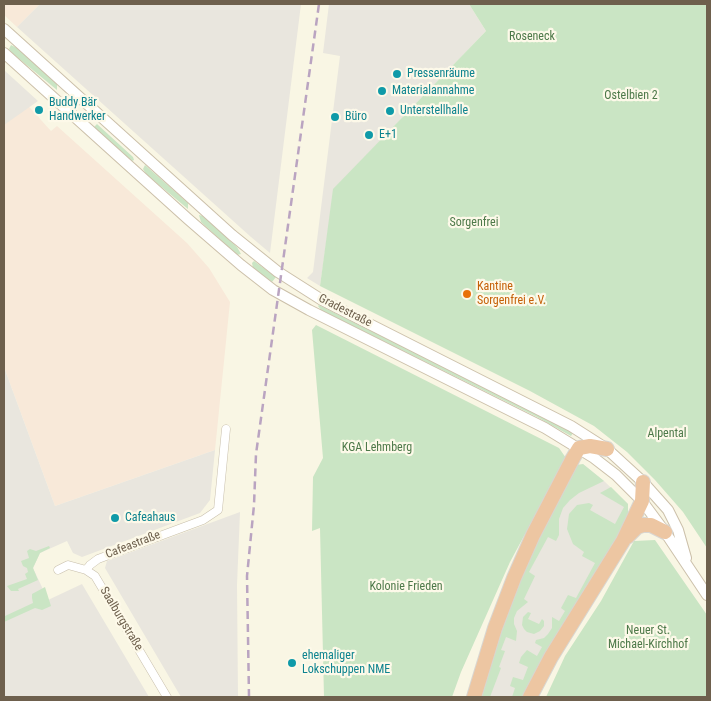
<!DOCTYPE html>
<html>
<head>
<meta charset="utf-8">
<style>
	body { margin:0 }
	#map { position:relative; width:711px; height:701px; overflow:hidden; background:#f9f6e4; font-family:"Roboto Condensed",sans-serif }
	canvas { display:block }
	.frame { position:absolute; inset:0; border:5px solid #6e604d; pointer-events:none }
</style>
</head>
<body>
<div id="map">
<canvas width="711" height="701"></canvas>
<div class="frame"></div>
</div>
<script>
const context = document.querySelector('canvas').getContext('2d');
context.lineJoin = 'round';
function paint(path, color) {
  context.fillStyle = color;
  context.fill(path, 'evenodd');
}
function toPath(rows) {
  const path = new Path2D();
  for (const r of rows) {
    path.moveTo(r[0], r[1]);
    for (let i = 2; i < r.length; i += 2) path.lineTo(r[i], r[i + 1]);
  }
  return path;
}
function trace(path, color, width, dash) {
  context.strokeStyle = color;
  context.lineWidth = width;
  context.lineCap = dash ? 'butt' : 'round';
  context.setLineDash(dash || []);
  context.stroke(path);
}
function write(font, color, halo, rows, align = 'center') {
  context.font = font + ' "Roboto Condensed",sans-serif';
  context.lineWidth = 4.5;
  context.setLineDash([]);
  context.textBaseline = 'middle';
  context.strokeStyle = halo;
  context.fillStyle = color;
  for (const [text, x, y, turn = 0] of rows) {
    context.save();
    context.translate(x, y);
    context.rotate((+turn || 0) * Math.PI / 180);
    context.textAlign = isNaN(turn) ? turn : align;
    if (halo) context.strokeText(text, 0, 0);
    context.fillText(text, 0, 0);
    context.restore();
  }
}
const commercial = toPath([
	[4,4,40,4,17,27,4,15],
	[4,79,51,131,57,126,187,243,209,268,230,302,215,450,55,506,4,367]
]);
const industrial = toPath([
	[40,4,301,4,270,253,251,237,17,27],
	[329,4,469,4,486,31,334,189,320,286,307,278,313,272,340,56,323,53],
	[4,70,38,101,4,125],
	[4,367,55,506,215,450,210,500,200,513,82,557,73,553,67,541,40,553,33,568,48,600,82,584,149,697,4,697],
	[583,464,604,481,628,504,577,605,524,697,478,697,501,626],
	[240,512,237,585,238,697,181,697,105,568,107,561]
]);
const green = toPath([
	[469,4,707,4,707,548,683,512,655,480,627,452,594,426,530,391,320,286,333,189,486,31],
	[11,45,17,48,57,84,57,90,12,53,9,49],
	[97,124,133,157,134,160,132,161,94,127],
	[145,165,188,203,188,209,146,174,143,169],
	[199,215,203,216,237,247,241,254,237,255,235,253,201,222],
	[254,261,276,277,272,282,253,268,252,263],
	[319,305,539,414,573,433,571,436,537,417,321,310,318,306],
	[316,325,559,448,566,458,510,562,461,672,452,697,324,697,320,528,312,531,313,477,323,458,312,330],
	[583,464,604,481,579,493,570,500,563,508,559,519,559,535,556,541,548,537,529,572,535,576,524,599,528,602,517,611,514,618,514,624,517,631,516,641,506,637,501,650,505,651,499,667,501,668,490,697,478,697,501,626,538,537,576,465],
	[611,487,628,504,628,518,524,697,512,697,515,688,510,686,513,677,523,680,528,667,519,663,521,657,527,650,537,656,542,647,535,643,536,640,544,638,548,634,552,628,552,617,559,621,565,611,561,608,568,595,576,598,595,563,582,556,584,552,573,544,567,529,569,514,577,505,589,503,593,505,590,510,615,524,624,507,600,493],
	[655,540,707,615,707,697,546,697,565,656,601,601,634,541],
	[49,546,50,548,40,553,33,568,38,580,18,589,19,591,11,591,7,586,27,579,25,574,28,572,27,568,23,566,21,561,29,558,27,551,30,549,36,551],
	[45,587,51,606,42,610,35,608,4,622,4,615,5,616,33,603,32,598,32,594],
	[528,612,531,613,528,619,539,624,542,619,544,621,544,626,540,631,534,634,527,632,524,629,522,625,523,617]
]);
const street = toPath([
	[58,570,68,565,86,570,95,576,167,697],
	[86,570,90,565,98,559,203,520,218,510,226,429]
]);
const secondary = toPath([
	[4,29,232,235,278,272,322,300,571,426,607,449,643,482,668,510,678,530,686,558],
	[4,53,188,219,241,265,273,290,309,310,545,428,594,458,616,475,642,501,665,532,707,595]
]);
const highway = toPath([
	[627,537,637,527,643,525,651,525,665,532],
	[474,697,495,628,514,578,533,535,573,458,579,448,590,446,607,449],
	[530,697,551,657,623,541,642,501,643,482]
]);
const rail = toPath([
	[249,697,247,576,254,505,256,454,319,4]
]);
const markers = [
	[397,74,5,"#0f9aa8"],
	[382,91,5,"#0f9aa8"],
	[39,110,5,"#0f9aa8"],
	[390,111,5,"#0f9aa8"],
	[335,117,5,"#0f9aa8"],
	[369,135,5,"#0f9aa8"],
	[467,294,5,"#e8710a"],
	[115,518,5,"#0f9aa8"],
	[292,663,5,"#0f9aa8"]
];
const parkNames = [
	["Roseneck",532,37],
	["Ostelbien 2",631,96],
	["Sorgenfrei",474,223],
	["Alpental",667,434],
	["KGA Lehmberg",377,448],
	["Kolonie Frieden",406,587],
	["Neuer St.",648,631],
	["Michael-Kirchhof",648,645]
];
const cultureNames = [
	["Pressenräume",407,74],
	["Materialannahme",392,91],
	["Buddy Bär",49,103],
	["Handwerker",49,117],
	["Unterstellhalle",400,111],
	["Büro",345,117],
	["E+1",379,135],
	["Cafeahaus",125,518],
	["ehemaliger",302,656],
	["Lokschuppen NME",302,670]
];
const foodNames = [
	["Kantine",477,287],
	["Sorgenfrei e.V.",477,301]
];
const streetNames = [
	["Gradestraße",345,311,27],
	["Cafeastraße",133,545,-21],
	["Saalburgstraße",121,619,59]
];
paint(commercial, '#f8e9d9');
paint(industrial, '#e9e6de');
paint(green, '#cae5c4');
trace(street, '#c8bfac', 9);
trace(secondary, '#ccc0aa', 12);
trace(highway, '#d9d6d1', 16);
trace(street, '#fff', 8);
trace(secondary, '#fff', 10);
trace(highway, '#edc6a2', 14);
trace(rail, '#baa4c1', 2.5, [8, 5]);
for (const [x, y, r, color] of markers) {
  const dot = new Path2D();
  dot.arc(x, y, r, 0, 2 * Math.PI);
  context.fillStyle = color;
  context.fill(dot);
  trace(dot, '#fdf9e9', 2);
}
write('12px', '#4d7949', '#fdf9e9', parkNames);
write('12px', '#0d838f', '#fdf9e9', cultureNames, 'left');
write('12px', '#c56008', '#fdf9e9', foodNames, 'left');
write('12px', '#6e604d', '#fdf9e9', streetNames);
</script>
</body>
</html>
